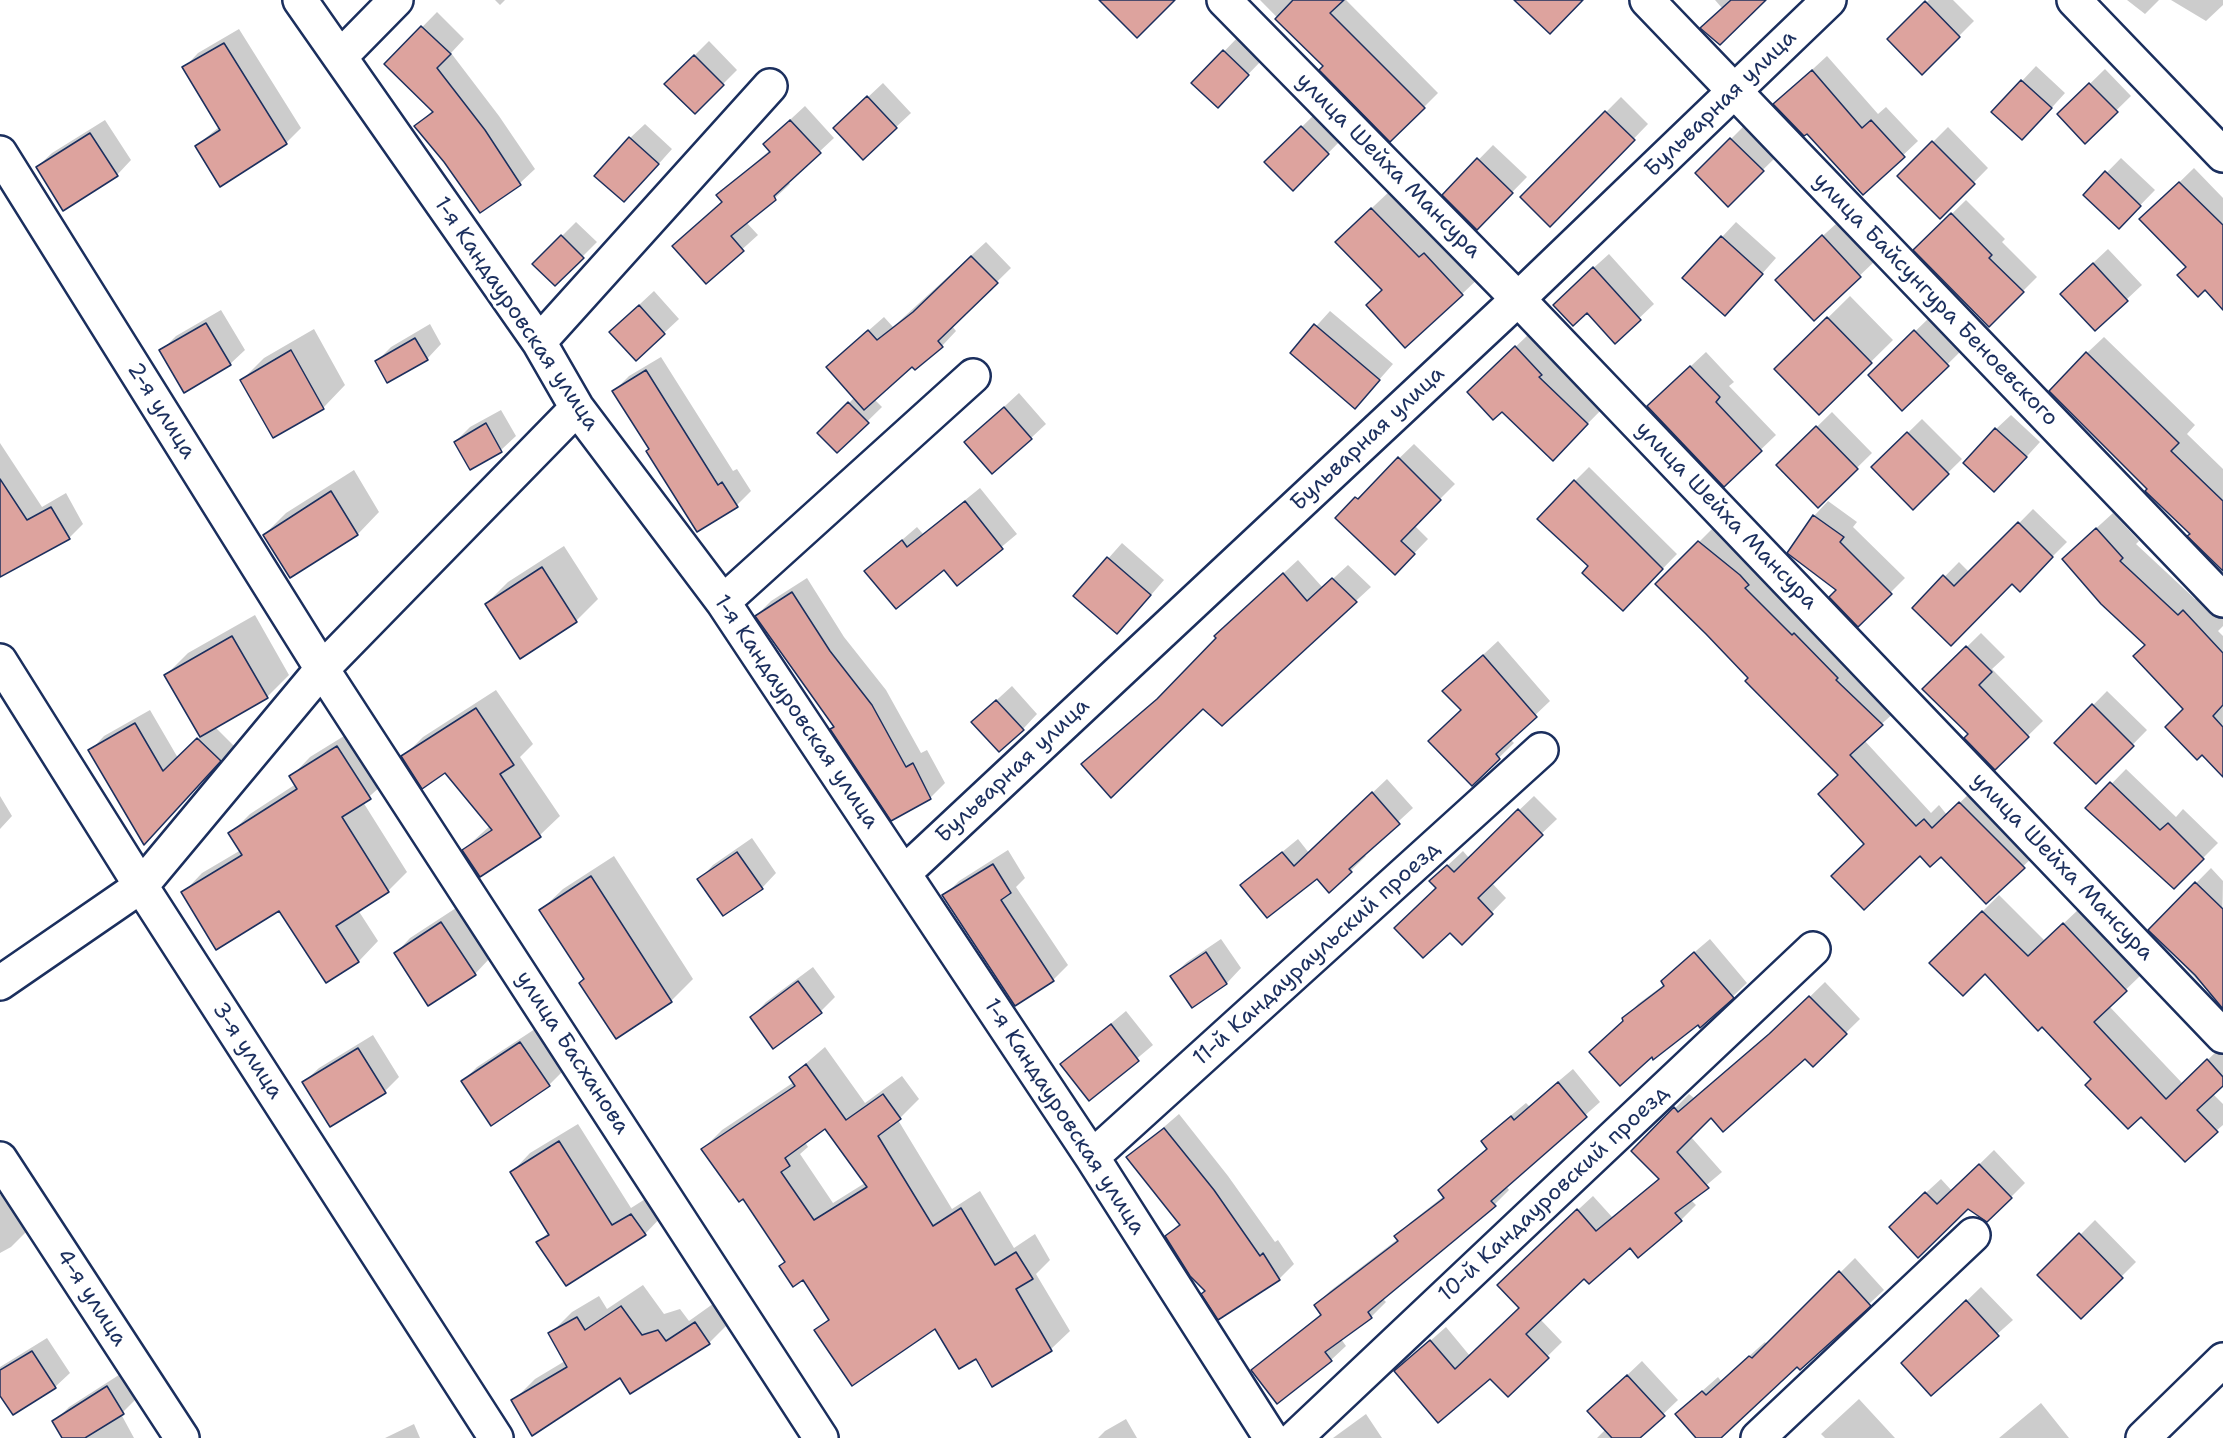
<!DOCTYPE html>
<html>
<head>
<meta charset="utf-8">
<style>
	body { margin:0 }
	canvas { display:block; background:#fff }
</style>
</head>
<body>
<canvas width="2223" height="1438"></canvas>
<script>
const context = document.querySelector('canvas').getContext('2d');
context.lineJoin = 'round';
function paint(path, color) {
  context.fillStyle = color;
  context.fill(path, 'evenodd');
}
function toPath(rows) {
  const path = new Path2D();
  for (const r of rows) {
    path.moveTo(r[0], r[1]);
    for (let i = 2; i < r.length; i += 2) path.lineTo(r[i], r[i + 1]);
  }
  return path;
}
function trace(path, color, width, dash) {
  context.strokeStyle = color;
  context.lineWidth = width;
  context.lineCap = dash ? 'butt' : 'round';
  context.setLineDash(dash || []);
  context.stroke(path);
}
function write(font, color, halo, rows, align = 'center') {
  context.font = font + ' "Shantell Sans",sans-serif';
  context.lineWidth = 6;
  context.setLineDash([]);
  context.textBaseline = 'middle';
  context.strokeStyle = halo;
  context.fillStyle = color;
  for (const [text, x, y, turn = 0] of rows) {
    context.save();
    context.translate(x, y);
    context.rotate((+turn || 0) * Math.PI / 180);
    context.textAlign = isNaN(turn) ? turn : align;
    if (halo) context.strokeText(text, 0, 0);
    context.fillText(text, 0, 0);
    context.restore();
  }
}
const shadow = toPath([
	[495,0,505,0,500,5],
	[1260,0,1346,0,1438,93,1424,107,1325,66],
	[1715,0,1764,0,1702,28,1722,8],
	[1929,0,1953,0,1974,21,1922,73,1889,39],
	[2127,0,2159,0,2145,14],
	[2171,0,2223,0,2223,5,2206,21],
	[437,12,464,39,451,53,499,116,535,169,520,183,481,211,445,161,416,126,433,110,386,64],
	[239,29,301,128,286,143,221,185,196,146,219,127,184,68,198,53],
	[1238,37,1262,60,1232,91,1194,83],
	[709,41,737,70,695,112,666,84],
	[1827,56,1878,114,1886,107,1918,141,1863,193,1807,132,1775,104],
	[2036,66,2065,93,2037,124,1993,112],
	[2105,69,2131,96,2085,141,2059,114],
	[883,83,911,113,863,158,850,114],
	[1621,97,1648,124,1550,225,1522,197],
	[805,106,834,138,788,181,790,184,775,198,746,222,758,235,706,282,723,201,718,195,770,150,779,130],
	[1316,113,1342,139,1293,189,1266,162],
	[105,120,131,160,117,175,37,167,52,153],
	[645,124,672,149,639,186,630,138],
	[1746,124,1777,156,1728,204,1697,173],
	[1948,127,1988,168,1940,217,1899,176],
	[1493,145,1527,177,1477,228,1444,195],
	[2121,158,2155,190,2119,227,2085,195],
	[2194,168,2223,198,2223,307,2187,267,2156,205],
	[1392,189,1482,275,1462,294,1384,290,1357,222],
	[1966,200,2005,239,2002,242,2037,277,1989,325,1915,250],
	[576,222,597,242,555,284,534,264],
	[1736,222,1776,258,1739,300,1722,237],
	[1838,222,1875,261,1814,319,1791,265],
	[986,242,1011,268,952,326,956,331,942,346,916,368,912,364,874,399,882,407,837,451,819,433,855,397,843,353,884,317,893,327],
	[2108,249,2142,285,2095,329,2076,279],
	[1609,254,1654,304,1615,341,1569,290],
	[654,291,679,319,636,359,626,317],
	[1850,296,1893,340,1819,413,1776,369],
	[221,310,245,350,230,364,161,351,176,336],
	[1330,311,1393,364,1355,407,1292,353],
	[1930,317,1962,350,1902,409,1870,375],
	[430,324,441,344,427,359,376,362,391,347],
	[314,329,345,385,324,407,274,436,242,380,264,358],
	[1530,333,1555,359,1553,362,1602,409,1553,459,1483,378],
	[2104,337,2195,425,2187,434,2223,469,2223,568,2148,491,2150,489,2087,353],
	[1706,352,1734,382,1729,386,1776,435,1724,485,1663,392],
	[661,357,733,471,737,469,751,491,737,505,651,448,614,391,629,376],
	[1019,393,1046,424,1031,438,966,442],
	[501,410,516,436,501,450,471,468,455,442,470,427],
	[1832,412,1872,453,1818,506,1778,465],
	[2011,415,2040,442,2009,476,1996,429],
	[1922,419,1962,459,1913,507,1873,467],
	[0,443,42,507,66,493,83,524,69,538,0,576],
	[1414,444,1455,484,1414,525,1428,539,1395,573,1337,518],
	[1589,467,1677,554,1637,595,1590,566,1575,481],
	[354,470,379,512,358,534,290,576,264,535,286,513],
	[980,488,1017,534,957,584,944,568,866,571,917,527,923,534],
	[1828,501,1857,522,1853,527,1905,578,1858,625,1838,590,1814,516],
	[2033,509,2067,542,2020,589,2012,582,1914,608,1959,562,1970,573],
	[2113,513,2139,541,2136,544,2195,599,2200,595,2223,619,2223,626,2218,631,2223,636,2223,774,2147,645,2080,543],
	[1714,527,1897,710,1864,740,1931,813,1939,805,1947,815,1974,789,2038,852,1986,902,1941,854,1920,854,1866,844,1839,775,1750,678,1657,584],
	[1122,543,1164,580,1132,617,1075,596],
	[564,546,598,599,576,621,486,604,508,582],
	[1298,560,1323,588,1348,565,1371,587,1222,724,1203,707,1083,764,1171,688,1231,621],
	[807,578,844,637,886,690,921,753,927,750,945,783,930,798,835,726,756,616,771,601],
	[255,615,289,675,267,697,215,727,234,746,159,828,90,751,104,736,150,710,178,758,201,736,166,675,188,653],
	[1981,633,2005,657,1992,669,2043,721,1995,768,1970,734,1924,689],
	[1498,641,1550,701,1510,739,1514,743,1472,784,1463,710,1444,691],
	[1012,686,1037,714,1023,729,988,708],
	[496,690,533,744,520,757,560,816,540,835,480,875,463,850,491,825,445,771,403,757,423,737],
	[2107,691,2147,730,2096,782,2056,743],
	[357,728,389,779,363,802,407,872,388,891,358,910,378,941,359,961,327,981,280,909,183,893,202,873,241,850,230,834,250,814,296,784,291,777,310,757],
	[2126,769,2176,817,2183,809,2218,843,2174,887,2088,808],
	[1387,779,1413,808,1363,854,1366,856,1330,891,1317,877,1242,885,1298,839,1309,853],
	[0,796,12,816,0,829],
	[1534,796,1557,819,1491,882,1506,898,1462,943,1450,930,1437,888,1431,881,1463,851,1469,858],
	[752,838,776,873,762,888,699,880,713,865],
	[1008,850,1025,878,1016,887,1068,965,1053,980,944,896,959,881],
	[614,856,693,979,671,1001,585,979,541,910,563,889],
	[2211,868,2223,881,2221,1005,2150,930],
	[1999,895,2045,941,2080,908,2142,974,2109,1006,2183,1084,2223,1045,2223,1084,2213,1094,2223,1104,2223,1125,2216,1131,2141,1114,2093,1079,2042,1025,1985,972,1931,963],
	[456,908,489,959,475,974,396,953,410,938],
	[1221,939,1241,968,1227,983,1193,1006,1172,976,1187,962],
	[1710,939,1747,983,1732,997,1698,1023,1625,1020,1638,1004,1665,984,1677,967],
	[813,967,835,997,821,1011,752,1017,766,1002],
	[1825,982,1860,1019,1813,1065,1805,1057,1711,1116,1691,1137,1722,1172,1690,1199,1696,1205,1681,1220,1638,1256,1630,1246,1585,1277,1540,1319,1562,1342,1508,1395,1490,1377,1396,1371,1446,1327,1470,1356,1521,1308,1513,1270,1593,1196,1612,1217,1660,1178,1633,1151,1689,1094,1694,1098,1786,1020],
	[1126,1011,1153,1045,1089,1099,1062,1064],
	[535,1029,563,1071,549,1085,463,1081,477,1067],
	[373,1035,399,1077,385,1091,304,1082,319,1068],
	[825,1047,865,1103,902,1076,919,1099,898,1120,952,1209,980,1191,1014,1248,1035,1234,1050,1260,1036,1274,1070,1331,1051,1349,992,1384,976,1357,936,1327,816,1331,829,1318,804,1278,781,1266,786,1260,744,1197,703,1149,722,1130,794,1082,790,1077],
	[826,1127,865,1183,833,1203,800,1154,808,1147,805,1142],
	[1573,1069,1600,1102,1506,1186,1509,1190,1495,1204,1383,1299,1386,1302,1371,1317,1341,1339,1346,1346,1331,1360,1253,1370,1322,1313,1316,1305,1330,1291,1398,1239,1396,1237,1411,1222,1444,1196,1440,1190,1488,1147,1483,1141,1497,1127,1526,1103,1529,1106],
	[1179,1114,1228,1176,1275,1242,1278,1240,1294,1264,1279,1279,1218,1318,1207,1290,1166,1236,1180,1223,1128,1158],
	[578,1124,631,1208,650,1196,663,1215,645,1234,538,1242,549,1232,512,1172,530,1153],
	[1994,1150,2025,1183,2011,1197,1968,1207,1905,1212,1941,1179,1952,1191],
	[11,1188,33,1225,11,1247,0,1253,0,1195],
	[2095,1220,2136,1262,2081,1317,2040,1275],
	[1855,1258,1884,1290,1800,1368,1797,1365,1718,1438,1698,1438,1692,1400,1718,1377,1721,1381,1765,1342,1767,1345],
	[643,1285,664,1314,680,1309,689,1321,717,1301,731,1321,709,1343,620,1376,513,1401,535,1379,565,1361,550,1334,572,1312,599,1296,607,1309],
	[1981,1287,2013,1320,1931,1393,1917,1349],
	[47,1338,70,1373,55,1387,0,1393,0,1367],
	[1642,1361,1678,1400,1638,1438,1597,1438,1606,1429,1604,1397],
	[122,1373,137,1398,121,1414,134,1438,64,1438,54,1422,69,1407],
	[1859,1399,1895,1438,1825,1438,1821,1434],
	[2041,1403,2069,1438,1999,1438],
	[1366,1414,1382,1438,1333,1438],
	[1126,1419,1137,1438,1098,1438,1105,1431],
	[414,1424,420,1438,385,1438]
]);
const building = toPath([
	[1099,0,1175,0,1137,38,1099,0],
	[1293,0,1344,0,1330,13,1425,108,1390,142,1319,70,1323,66,1275,19,1293,0],
	[1514,0,1583,0,1550,34,1514,0],
	[1731,0,1766,0,1720,45,1700,28,1731,0],
	[1925,1,1960,37,1922,75,1887,39,1925,1],
	[421,26,451,54,437,68,485,130,521,185,480,213,444,162,414,126,433,112,384,64,421,26],
	[224,43,287,144,220,187,195,146,220,130,182,67,224,43],
	[1223,50,1249,75,1218,108,1191,83,1223,50],
	[694,55,724,85,695,114,664,84,694,55],
	[1812,70,1862,128,1871,120,1905,157,1863,195,1807,134,1804,136,1773,104,1812,70],
	[2021,80,2052,108,2022,140,1991,112,2021,80],
	[2089,83,2118,112,2085,144,2057,114,2089,83],
	[867,96,897,128,863,160,833,128,867,96],
	[1605,111,1635,140,1550,227,1520,197,1605,111],
	[790,120,821,153,774,196,776,200,731,236,744,251,706,284,672,246,722,202,716,195,770,152,763,144,790,120],
	[1301,126,1329,154,1293,191,1264,162,1301,126],
	[90,133,118,176,63,211,36,167,90,133],
	[629,137,659,164,624,202,594,176,629,137],
	[1730,138,1764,171,1728,207,1695,173,1730,138],
	[1932,141,1975,184,1940,219,1897,176,1932,141],
	[1477,158,1513,193,1477,230,1442,195,1477,158],
	[2105,171,2141,206,2119,229,2083,195,2105,171],
	[2179,182,2223,225,2223,310,2205,290,2198,297,2177,275,2186,267,2139,219,2179,182],
	[1371,208,1419,257,1424,253,1463,295,1405,348,1366,305,1382,290,1335,242,1371,208],
	[1951,213,1992,255,1989,258,2024,292,1989,327,1913,250,1951,213],
	[561,235,584,258,555,286,532,264,561,235],
	[1822,235,1861,277,1814,321,1775,280,1822,235],
	[1721,236,1763,274,1725,316,1682,278,1721,236],
	[971,256,998,283,938,341,943,347,915,370,912,367,864,410,826,367,868,330,877,340,913,312,971,256],
	[2093,263,2128,301,2095,331,2060,294,2093,263],
	[1593,267,1641,320,1615,344,1587,313,1573,326,1553,305,1593,267],
	[639,305,665,334,636,361,609,332,639,305],
	[1827,317,1872,363,1819,415,1774,369,1827,317],
	[206,323,231,365,184,393,159,350,206,323],
	[1314,324,1380,380,1355,409,1290,353,1314,324],
	[1914,330,1949,366,1902,411,1868,375,1914,330],
	[415,338,428,360,387,383,375,361,415,338],
	[1515,346,1542,375,1539,377,1588,424,1553,461,1502,412,1493,420,1467,392,1515,346],
	[291,350,324,409,273,438,240,380,291,350],
	[2086,352,2179,443,2171,451,2223,501,2223,571,2187,536,2190,534,2145,491,2147,489,2049,391,2086,352],
	[1690,366,1720,397,1716,402,1762,451,1724,487,1647,406,1690,366],
	[646,370,718,485,722,482,738,507,697,532,646,451,649,449,612,391,646,370],
	[848,402,869,423,837,453,817,433,848,402],
	[1004,407,1032,439,992,474,964,442,1004,407],
	[486,423,502,452,470,470,454,442,486,423],
	[1816,426,1858,469,1818,508,1776,465,1816,426],
	[1995,428,2027,457,1994,492,1963,463,1995,428],
	[1907,432,1949,474,1913,510,1871,467,1907,432],
	[1398,457,1441,500,1401,541,1415,554,1395,575,1335,518,1355,497,1358,499,1398,457],
	[0,479,27,520,51,507,70,539,0,577,0,479],
	[1574,480,1663,569,1623,611,1582,573,1588,566,1537,519,1574,480],
	[331,491,358,535,290,578,263,535,331,491],
	[965,501,1003,549,957,586,944,570,896,609,864,571,902,540,907,547,965,501],
	[1813,515,1844,537,1840,542,1892,594,1858,627,1829,597,1836,590,1787,553,1813,515],
	[2018,522,2053,557,2020,592,2012,584,1951,646,1912,608,1943,575,1954,586,2018,522],
	[2096,528,2123,558,2120,561,2178,615,2183,610,2223,653,2223,705,2213,716,2223,727,2223,777,2202,755,2197,760,2165,727,2183,709,2133,656,2145,645,2101,604,2062,559,2096,528],
	[1698,541,1740,575,1749,585,1745,588,1792,635,1794,633,1838,678,1836,680,1883,725,1850,755,1916,826,1924,819,1932,828,1959,802,2025,868,1986,904,1941,857,1930,867,1920,856,1864,910,1831,876,1864,844,1818,794,1838,775,1745,681,1748,678,1706,634,1655,584,1698,541],
	[1107,557,1151,595,1117,634,1073,596,1107,557],
	[542,567,577,622,520,659,485,604,542,567],
	[1283,573,1307,601,1332,578,1357,602,1222,726,1203,709,1111,798,1081,764,1157,699,1216,638,1214,636,1283,573],
	[792,592,830,651,872,705,906,767,913,763,931,799,891,821,830,729,834,727,755,616,792,592],
	[232,636,268,698,200,737,164,675,232,636],
	[1966,646,1992,672,1979,685,2029,737,1995,770,1964,738,1968,734,1922,689,1966,646],
	[1483,655,1537,717,1496,754,1500,759,1472,786,1428,741,1461,710,1442,691,1483,655],
	[996,700,1024,730,999,752,971,722,996,700],
	[2092,704,2134,746,2096,784,2054,743,2092,704],
	[476,708,514,765,500,774,541,837,480,877,462,850,492,830,445,773,422,789,401,756,476,708],
	[135,723,163,771,197,738,221,761,144,845,88,750,135,723],
	[337,746,371,799,342,817,389,892,336,926,359,962,326,983,279,911,216,950,181,892,242,855,228,833,297,789,289,776,337,746],
	[2110,782,2160,830,2168,823,2204,859,2174,889,2085,808,2110,782],
	[1372,792,1400,824,1349,869,1352,872,1329,893,1317,879,1267,918,1240,885,1282,852,1294,866,1372,792],
	[1518,809,1543,835,1478,898,1493,914,1462,945,1450,933,1423,958,1394,928,1436,888,1429,881,1447,865,1454,872,1518,809],
	[737,852,763,889,723,916,697,879,737,852],
	[993,864,1011,893,1001,900,1054,981,1015,1006,942,895,993,864],
	[591,876,672,1002,616,1039,579,983,584,979,539,910,591,876],
	[2195,882,2223,909,2223,1009,2195,975,2148,930,2195,882],
	[1982,911,2028,956,2063,923,2127,991,2094,1022,2166,1099,2207,1059,2223,1077,2223,1086,2197,1110,2218,1132,2185,1162,2141,1117,2128,1129,2085,1085,2091,1079,2042,1027,2038,1031,1985,974,1963,996,1929,963,1982,911],
	[441,922,476,975,428,1006,394,953,441,922],
	[1206,952,1227,984,1192,1008,1170,976,1206,952],
	[1694,952,1734,998,1700,1028,1698,1025,1653,1060,1652,1057,1620,1086,1589,1052,1623,1021,1622,1018,1664,986,1661,981,1694,952],
	[798,981,822,1013,773,1049,750,1017,798,981],
	[1809,996,1847,1034,1813,1067,1805,1059,1723,1132,1711,1118,1677,1152,1709,1188,1675,1213,1682,1221,1638,1258,1630,1248,1589,1284,1584,1279,1526,1334,1549,1358,1508,1397,1490,1379,1438,1423,1394,1371,1430,1340,1455,1369,1519,1308,1497,1285,1577,1209,1596,1231,1659,1179,1631,1151,1674,1107,1678,1112,1769,1034,1809,996],
	[1111,1024,1139,1061,1089,1101,1060,1064,1111,1024],
	[520,1042,550,1086,491,1126,461,1081,520,1042],
	[358,1048,386,1093,330,1127,302,1082,358,1048],
	[806,1064,846,1120,883,1094,901,1119,878,1136,933,1226,961,1208,995,1265,1016,1252,1033,1279,1016,1289,1052,1351,992,1387,976,1359,959,1369,935,1329,852,1386,814,1330,829,1320,803,1280,793,1287,779,1266,785,1262,743,1199,739,1202,701,1149,795,1086,789,1077,806,1064],
	[825,1129,867,1187,814,1220,781,1172,790,1166,785,1158,825,1129],
	[1558,1082,1587,1117,1491,1201,1496,1206,1368,1312,1372,1318,1325,1352,1332,1361,1277,1404,1251,1370,1321,1315,1314,1305,1398,1241,1394,1236,1444,1198,1438,1190,1487,1149,1481,1141,1511,1116,1514,1120,1558,1082],
	[1164,1128,1214,1190,1260,1256,1263,1253,1280,1280,1218,1320,1201,1294,1205,1291,1190,1276,1165,1236,1180,1225,1126,1157,1164,1128],
	[559,1141,612,1225,631,1214,646,1235,566,1286,536,1242,549,1235,510,1172,559,1141],
	[1979,1164,2012,1198,1987,1222,1968,1209,1918,1258,1889,1227,1925,1192,1937,1204,1979,1164],
	[2079,1233,2123,1278,2081,1319,2037,1275,2079,1233],
	[1839,1271,1871,1306,1800,1370,1797,1367,1721,1438,1696,1438,1675,1414,1702,1391,1706,1395,1749,1356,1752,1358,1839,1271],
	[1966,1300,1999,1336,1931,1396,1901,1363,1966,1300],
	[621,1306,642,1335,658,1330,666,1341,695,1322,710,1344,630,1394,620,1378,532,1436,511,1400,567,1367,548,1333,577,1317,585,1330,621,1306],
	[32,1351,56,1388,13,1415,0,1396,0,1370,32,1351],
	[1627,1375,1665,1416,1640,1438,1612,1438,1587,1411,1627,1375],
	[107,1386,124,1414,85,1438,62,1438,52,1421,107,1386]
]);
const minor = toPath([
	[300,0,539,342,577,408,723,602,1092,1157,1271,1438],
	[1224,0,1518,299,2223,1036],
	[1647,0,2223,600],
	[2074,0,2223,155],
	[340,57,396,0],
	[0,153,322,669,821,1438],
	[539,342,770,86],
	[723,602,973,376],
	[0,661,141,886,496,1438],
	[904,873,1518,299,1829,0],
	[0,983,141,886,322,669,577,408],
	[1092,1157,1541,750],
	[0,1159,182,1438],
	[1295,1438,1813,949],
	[1758,1438,1973,1235],
	[2143,1438,2223,1360]
]);
const streetNames = [
	["Бульварная улица",1721,104,-44],
	["улица Шейха Мансура",1388,166,45],
	["улица Байсунгура Беноевского",1935,300,46],
	["1-я Кандауровская улица",516,314,56],
	["2-я улица",161,411,58],
	["Бульварная улица",1368,439,-43],
	["улица Шейха Мансура",1726,516,46],
	["1-я Кандауровская улица",796,712,56],
	["Бульварная улица",1013,771,-43],
	["улица Шейха Мансура",2062,867,46],
	["11-й Кандаураульский проезд",1317,954,-42],
	["3-я улица",247,1051,57],
	["улица Басханова",572,1053,57],
	["1-я Кандауровская улица",1064,1117,57],
	["10-й Кандауровский проезд",1554,1194,-43],
	["4-я улица",91,1298,57]
];
paint(shadow, '#0003');
paint(building, '#dda39e');
trace(building, '#1b2f5e', 1.5);
trace(minor, '#1b2f5e', 38);
trace(minor, '#fff', 33);
write('22px', '#1b2f5e', '#fff', streetNames);
</script>
</body>
</html>
